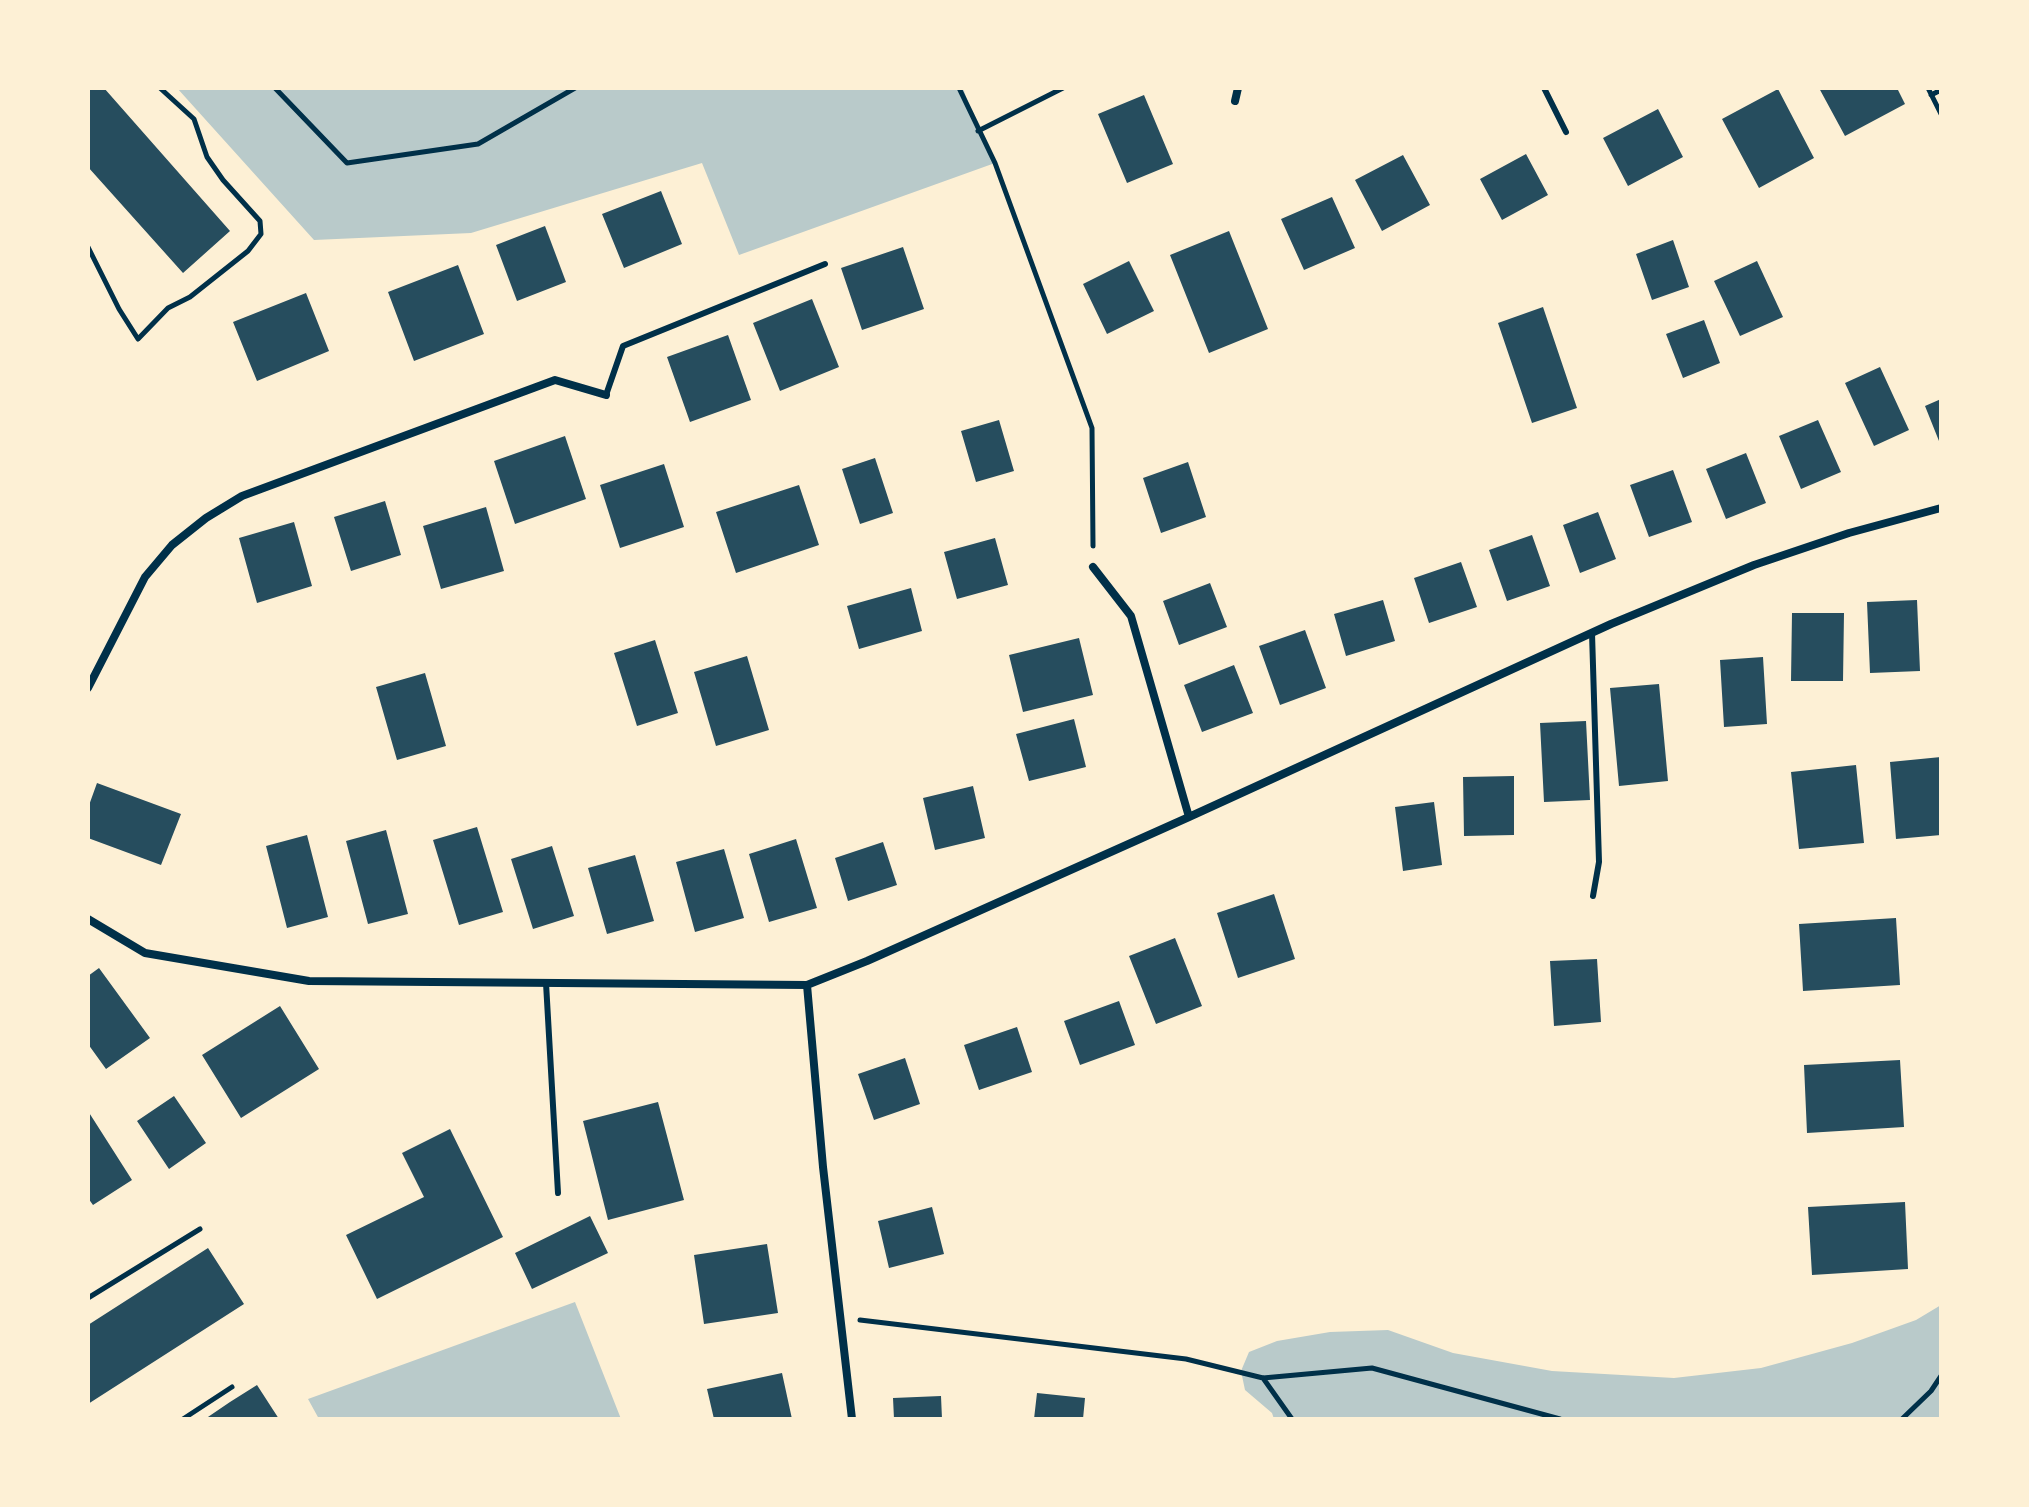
<!DOCTYPE html>
<html>
<head>
<meta charset="utf-8">
<style>
	body { margin:0 }
	#map { position:relative; width:2029px; height:1507px; overflow:hidden; background:#fdf0d5; font-family:Spectral,serif }
	canvas { display:block }
	.frame { position:absolute; inset:0; border:90px solid #fdf0d5; pointer-events:none }
</style>
</head>
<body>
<div id="map">
<canvas width="2029" height="1507"></canvas>
<div class="frame"></div>
</div>
<script>
const context = document.querySelector('canvas').getContext('2d');
context.lineJoin = 'round';
function paint(path, color) {
  context.fillStyle = color;
  context.fill(path, 'evenodd');
}
function toPath(rows) {
  const path = new Path2D();
  for (const r of rows) {
    path.moveTo(r[0], r[1]);
    for (let i = 2; i < r.length; i += 2) path.lineTo(r[i], r[i + 1]);
  }
  return path;
}
function trace(path, color, width, dash) {
  context.strokeStyle = color;
  context.lineWidth = width;
  context.lineCap = dash ? 'butt' : 'round';
  context.setLineDash(dash || []);
  context.stroke(path);
}
const green = toPath([
	[177,88,963,88,978,131,995,163,739,255,702,163,471,233,314,240],
	[575,1302,621,1419,319,1419,308,1399],
	[1941,1305,1941,1419,1274,1419,1272,1413,1245,1390,1241,1371,1249,1352,1277,1341,1330,1332,1388,1330,1453,1353,1552,1371,1674,1378,1761,1368,1852,1343,1916,1320]
]);
const building = toPath([
	[88,88,104,88,230,231,183,273,88,167],
	[1819,88,1897,88,1905,104,1845,136],
	[1778,89,1814,158,1759,188,1722,119],
	[1144,95,1173,164,1127,183,1098,114],
	[1658,109,1683,157,1628,186,1603,138],
	[1526,154,1548,195,1502,220,1480,179],
	[1403,155,1430,205,1382,231,1355,180],
	[661,191,682,244,624,268,602,214],
	[1332,197,1355,248,1304,270,1281,219],
	[545,226,566,282,517,301,496,245],
	[1229,231,1268,329,1209,353,1170,255],
	[1673,240,1689,287,1652,300,1636,254],
	[903,247,924,309,862,330,841,268],
	[1129,261,1154,311,1107,334,1083,284],
	[1757,261,1783,317,1740,336,1714,281],
	[458,265,484,334,414,361,388,292],
	[306,293,329,351,257,381,233,322],
	[812,299,839,367,780,391,753,323],
	[1543,307,1577,408,1532,423,1498,323],
	[1704,320,1720,363,1683,378,1666,334],
	[728,335,751,400,690,422,667,357],
	[1880,367,1909,430,1874,446,1845,383],
	[1941,399,1941,446,1925,406],
	[999,420,1014,471,976,482,961,431],
	[1818,420,1841,472,1801,489,1779,436],
	[565,436,586,499,515,524,494,461],
	[1746,453,1766,503,1726,519,1706,469],
	[875,458,893,513,860,524,842,469],
	[1188,462,1206,517,1161,533,1143,478],
	[664,464,684,527,620,548,600,485],
	[1673,470,1692,522,1649,537,1630,485],
	[799,485,819,545,736,573,716,512],
	[385,501,401,555,351,571,334,517],
	[486,507,504,571,441,589,423,526],
	[1598,512,1616,559,1580,573,1563,525],
	[294,522,312,586,257,603,239,538],
	[1532,535,1550,586,1507,601,1489,550],
	[995,538,1008,585,957,599,944,552],
	[1461,562,1477,607,1429,623,1414,578],
	[1210,583,1227,627,1179,645,1163,601],
	[911,588,922,631,859,649,847,606],
	[1383,600,1395,641,1346,656,1334,614],
	[1917,600,1920,671,1870,673,1867,602],
	[1792,613,1844,613,1843,681,1791,681],
	[1305,630,1326,688,1280,705,1259,646],
	[1079,638,1093,695,1023,712,1009,655],
	[655,640,678,713,637,726,614,653],
	[747,656,769,730,716,746,694,672],
	[1763,657,1767,724,1724,727,1720,660],
	[1234,665,1253,713,1202,732,1184,685],
	[425,673,446,746,397,760,376,687],
	[1659,684,1668,781,1619,786,1610,688],
	[1074,719,1086,767,1029,781,1016,734],
	[1586,721,1590,800,1544,802,1540,723],
	[1941,757,1941,835,1896,839,1890,762],
	[1856,765,1864,843,1799,849,1791,772],
	[1514,776,1514,835,1464,836,1463,777],
	[97,783,181,814,161,865,88,838,88,808],
	[973,786,985,838,935,850,923,798],
	[1434,802,1442,865,1403,871,1395,807],
	[477,827,503,912,459,925,433,840],
	[386,830,408,914,368,924,346,841],
	[307,835,328,917,287,928,266,846],
	[796,839,817,908,769,922,749,854],
	[883,842,897,885,848,901,835,858],
	[552,846,574,916,533,929,511,859],
	[724,849,744,918,695,932,676,862],
	[635,855,654,921,607,934,588,868],
	[1274,894,1295,959,1238,978,1217,913],
	[1896,918,1900,985,1803,991,1799,924],
	[1175,938,1202,1006,1156,1024,1129,956],
	[1597,959,1601,1022,1554,1026,1550,961],
	[99,968,150,1038,106,1069,88,1044,88,976],
	[1119,1001,1135,1045,1080,1065,1064,1021],
	[280,1006,319,1069,241,1118,202,1055],
	[1017,1027,1032,1072,979,1090,964,1045],
	[905,1058,920,1104,874,1120,858,1074],
	[1900,1060,1904,1127,1807,1133,1804,1065],
	[174,1096,206,1143,169,1169,137,1121],
	[658,1102,684,1200,608,1220,583,1121],
	[88,1111,132,1180,93,1205,88,1198],
	[450,1129,503,1237,377,1299,346,1235,424,1197,402,1153],
	[1905,1202,1908,1269,1812,1275,1808,1207],
	[932,1207,944,1254,889,1268,878,1221],
	[590,1216,608,1253,532,1289,515,1253],
	[767,1244,778,1313,704,1324,694,1255],
	[208,1248,244,1304,88,1404,88,1325],
	[782,1373,792,1419,714,1419,707,1389],
	[257,1385,279,1419,205,1419,230,1402],
	[1037,1393,1085,1398,1083,1419,1034,1419],
	[941,1396,942,1419,894,1419,893,1398]
]);
const path = toPath([
	[275,88,347,163,478,144,575,88],
	[959,88,995,163,1092,428,1093,546],
	[1928,88,1941,114],
	[1931,95,1941,90],
	[978,131,1063,88],
	[88,247,119,309,138,339,168,308,190,297,248,251,261,234,260,221,223,180,207,157,194,119,160,88],
	[88,1298,200,1229],
	[860,1320,1186,1359,1263,1378,1372,1368,1560,1419],
	[1263,1378,1292,1419],
	[183,1419,232,1387],
	[1902,1419,1931,1391,1941,1376]
]);
const service = toPath([
	[1544,88,1566,132],
	[606,395,623,346,825,264],
	[1592,633,1599,862,1593,896],
	[546,983,558,1193]
]);
const minor = toPath([
	[1235,101,1238,88],
	[1093,567,1131,616,1189,817],
	[88,688,145,577,172,545,206,518,242,496,555,380,606,395],
	[88,919,145,953,309,981,807,985,867,961,1189,817,1611,624,1754,565,1849,533,1941,508],
	[807,985,823,1167,852,1419]
]);
paint(green, '#b9caca');
paint(building, '#264d5e');
trace(path, '#003049', 5);
trace(service, '#003049', 6);
trace(minor, '#003049', 8);
</script>
</body>
</html>
